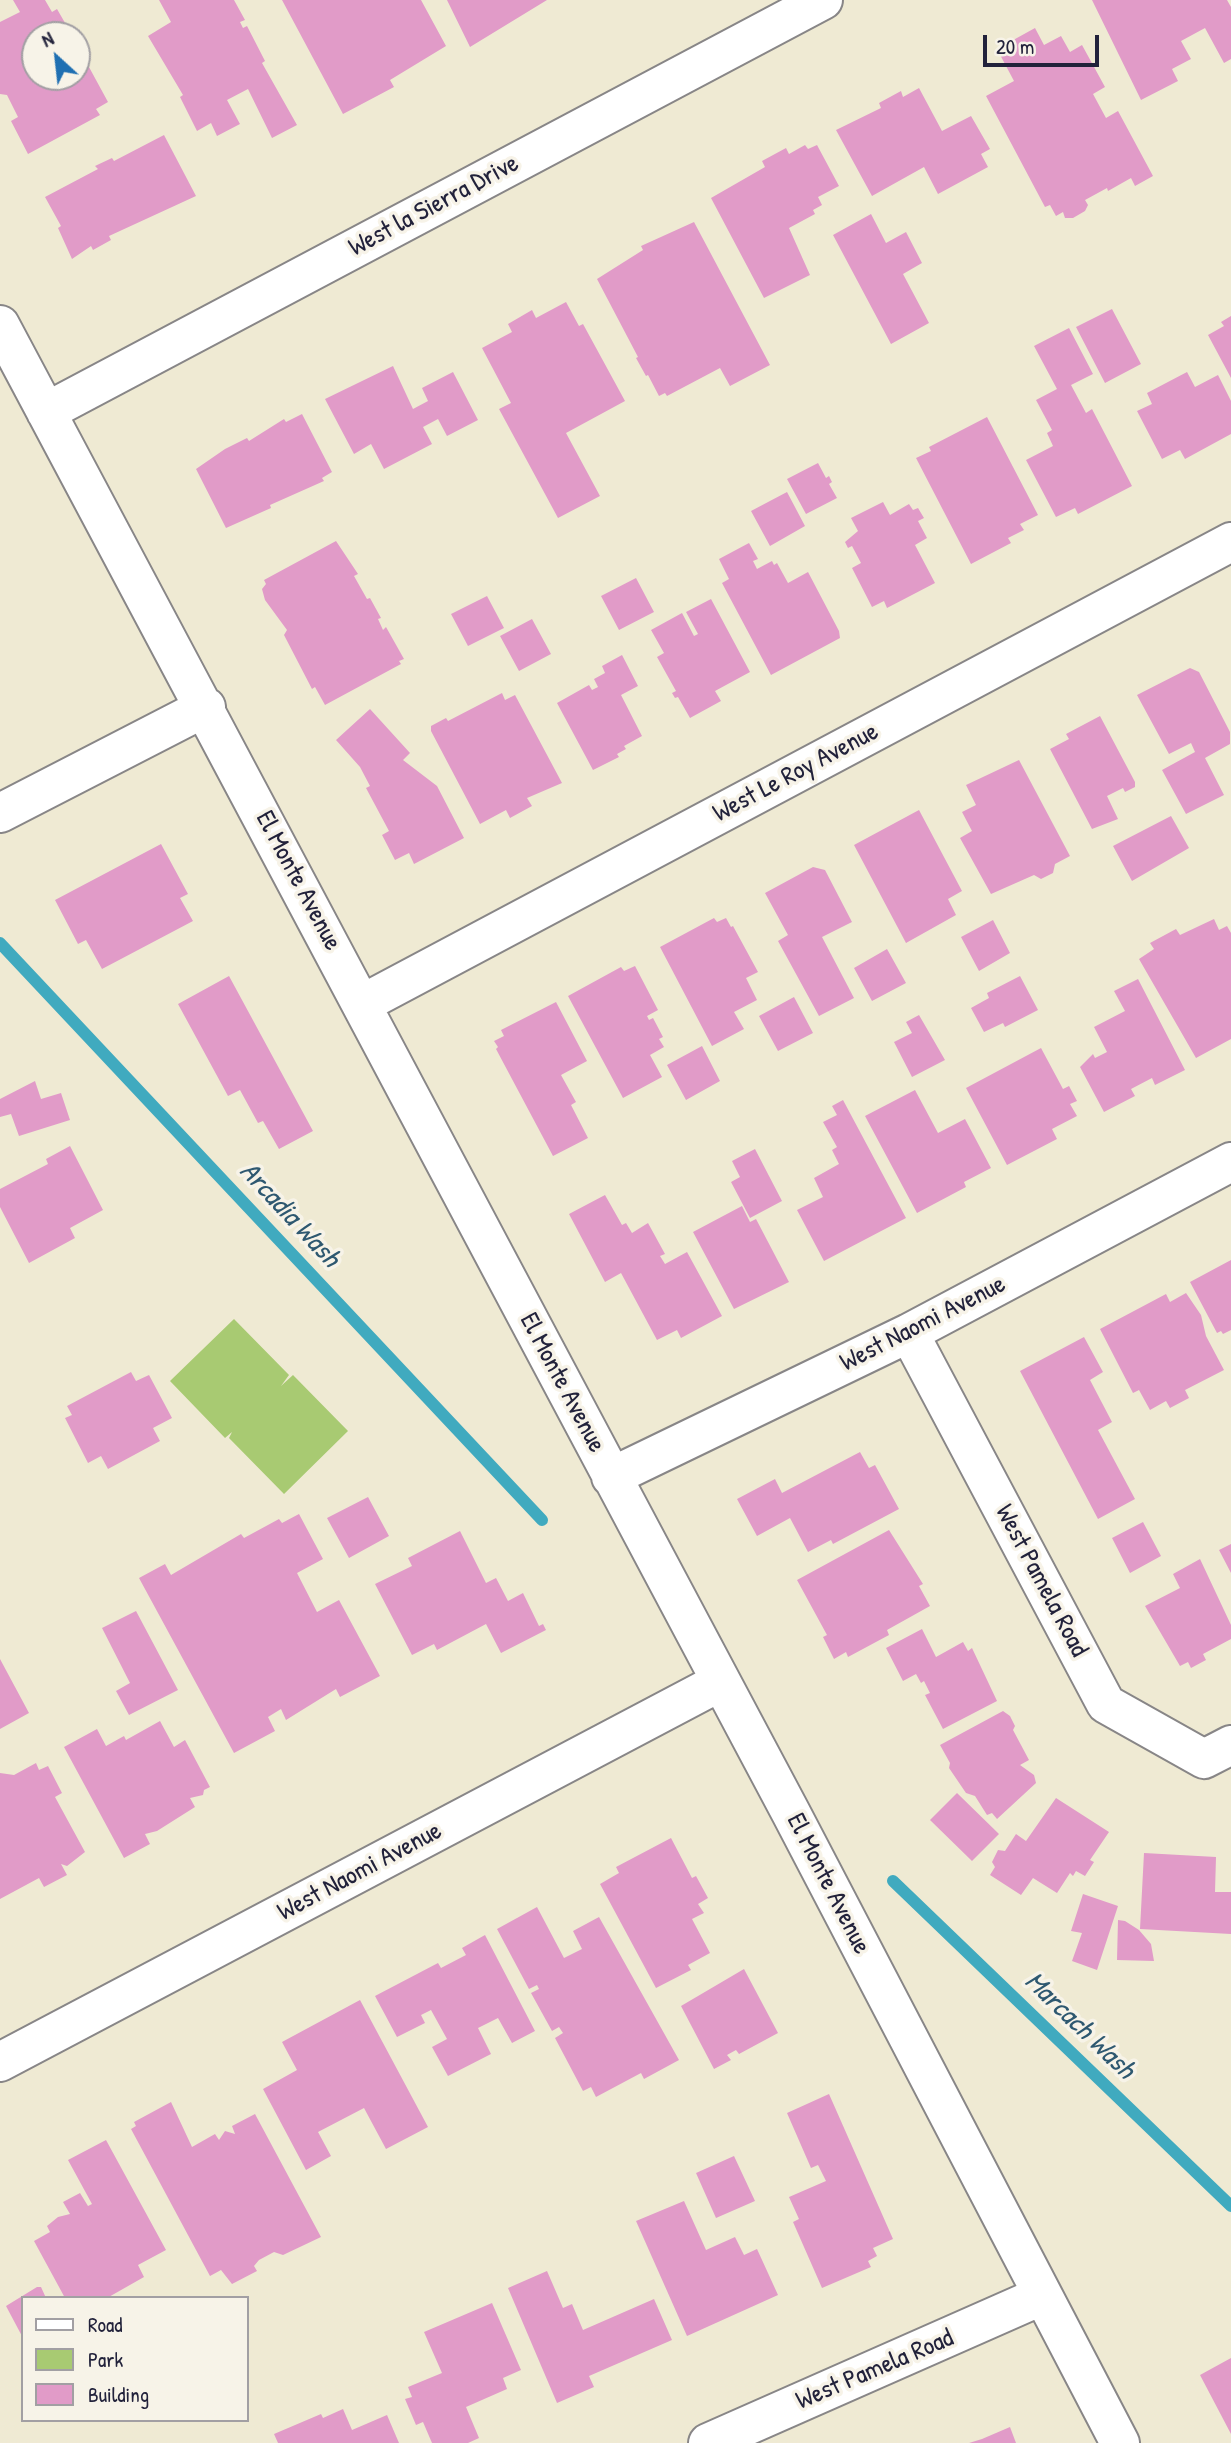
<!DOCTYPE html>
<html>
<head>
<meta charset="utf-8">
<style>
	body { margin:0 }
	#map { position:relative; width:1231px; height:2443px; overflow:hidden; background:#efead3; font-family:"Patrick Hand",sans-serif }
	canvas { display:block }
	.legend { position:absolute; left:21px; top:2296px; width:228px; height:126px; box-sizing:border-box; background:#f7f3e8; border:2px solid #a29fa3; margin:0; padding:9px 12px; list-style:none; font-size:21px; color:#22223b }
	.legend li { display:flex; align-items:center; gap:14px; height:35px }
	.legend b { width:35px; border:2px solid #a29fa3 }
	.north { position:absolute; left:21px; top:21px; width:70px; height:70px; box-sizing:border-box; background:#f7f3e8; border:2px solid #a29fa3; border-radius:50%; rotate:333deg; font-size:19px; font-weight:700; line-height:28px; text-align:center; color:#22223b }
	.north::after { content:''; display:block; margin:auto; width:24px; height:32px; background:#1f6fb2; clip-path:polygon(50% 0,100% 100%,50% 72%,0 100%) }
	.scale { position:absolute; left:983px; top:35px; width:116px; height:32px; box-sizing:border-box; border:4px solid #22223b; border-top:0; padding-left:9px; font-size:21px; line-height:24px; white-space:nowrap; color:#22223b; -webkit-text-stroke:5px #f7f3e8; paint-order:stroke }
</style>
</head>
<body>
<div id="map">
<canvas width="1231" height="2443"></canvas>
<ul class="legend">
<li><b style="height:9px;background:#fff"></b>Road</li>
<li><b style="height:19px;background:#a8ca72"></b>Park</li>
<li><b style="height:19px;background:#e19bc8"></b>Building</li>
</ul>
<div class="north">N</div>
<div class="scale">20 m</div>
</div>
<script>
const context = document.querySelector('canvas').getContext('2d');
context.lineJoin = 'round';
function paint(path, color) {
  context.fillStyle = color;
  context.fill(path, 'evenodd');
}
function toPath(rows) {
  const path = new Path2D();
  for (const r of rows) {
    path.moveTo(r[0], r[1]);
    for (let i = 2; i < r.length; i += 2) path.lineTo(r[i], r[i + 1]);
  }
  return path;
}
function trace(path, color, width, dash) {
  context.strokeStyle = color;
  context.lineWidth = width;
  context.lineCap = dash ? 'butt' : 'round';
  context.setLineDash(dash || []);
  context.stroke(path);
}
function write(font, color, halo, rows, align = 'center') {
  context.font = font + ' "Patrick Hand",sans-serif';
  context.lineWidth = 7;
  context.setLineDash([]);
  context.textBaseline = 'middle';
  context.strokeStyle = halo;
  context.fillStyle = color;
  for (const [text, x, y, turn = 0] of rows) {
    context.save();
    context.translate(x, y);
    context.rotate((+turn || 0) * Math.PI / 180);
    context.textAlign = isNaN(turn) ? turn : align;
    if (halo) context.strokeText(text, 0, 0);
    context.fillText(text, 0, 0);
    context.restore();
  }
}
const green = toPath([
	[234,1319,289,1375,281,1386,293,1375,348,1431,284,1494,229,1438,232,1432,225,1438,170,1381]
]);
const stream = toPath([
	[0,943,542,1520],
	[893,1881,1231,2206]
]);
const building = toPath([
	[13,0,45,0,52,12,57,9,72,35,35,35,35,77,77,77,77,45,108,102,96,109,100,115,28,154,11,121,18,117,7,95,0,94,0,22,20,12],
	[159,0,234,0,245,20,240,22,243,28,247,26,265,61,262,63,297,125,272,138,248,89,227,100,240,124,217,136,211,123,197,131,180,97,183,95,148,36,171,22],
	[282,0,421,0,446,46,390,80,394,87,343,114],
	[447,0,547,0,470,47],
	[1092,0,1227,0,1231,7,1231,59,1224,63,1205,28,1181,41,1191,59,1172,69,1178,81,1141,100],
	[1035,28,1044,45,1061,36,1070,52,1082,45,1105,87,1093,94,1106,118,1118,111,1153,176,1135,186,1131,178,1108,191,1107,188,1085,200,1088,205,1085,211,1073,218,1065,218,1063,212,1056,216,1050,205,1045,207,986,96,1014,81,997,49],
	[919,88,942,131,971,116,990,149,981,154,988,167,938,194,924,167,872,196,836,130,881,108,879,103,901,91,903,97],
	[164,135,196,196,109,236,111,240,93,250,91,246,72,259,58,228,61,226,45,197,98,169,95,166,112,158,114,161],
	[805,145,808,149,817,145,839,186,818,197,822,205,813,210,815,214,789,228,810,275,764,298,711,198,765,167,762,161,786,148,789,154],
	[871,214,886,243,906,232,922,263,903,274,929,323,891,344,833,235],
	[694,222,770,365,730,386,720,368,667,396,665,393,659,396,648,375,646,376,636,358,638,357,597,279,643,250,641,246],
	[566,302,579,326,583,324,625,401,566,433,600,496,558,518,499,409,511,403,482,348,512,332,508,324,532,310,536,318],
	[1112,309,1141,364,1105,383,1076,327],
	[1231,316,1231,378,1208,335,1224,326,1221,322],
	[1069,328,1093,374,1071,385,1086,413,1092,409,1132,486,1078,514,1075,508,1056,517,1026,460,1053,446,1047,433,1052,430,1036,400,1057,389,1034,346],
	[393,366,413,409,428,401,422,388,453,372,478,420,447,436,438,419,423,427,432,444,384,469,371,444,354,454,325,399],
	[1187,372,1195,387,1218,375,1231,401,1231,434,1185,459,1180,450,1162,459,1137,411,1152,404,1147,393],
	[302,414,332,472,322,478,324,481,270,505,271,508,226,528,196,469,225,449,247,438,249,441,284,419,286,422],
	[987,417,1038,515,1020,524,1024,530,1008,538,1011,543,971,564,916,458,931,451,929,447],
	[818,463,826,478,829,476,832,482,829,484,837,498,806,514,787,479],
	[787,492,805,526,770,546,751,511],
	[883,502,890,515,909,504,913,510,918,508,924,518,918,521,927,538,915,545,935,583,887,608,884,601,872,607,852,568,861,563,852,546,848,548,845,542,858,531,851,518],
	[336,541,358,574,354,576,367,599,370,598,381,618,378,619,383,630,386,627,404,659,399,661,401,664,325,705,315,687,312,689,284,635,287,630,265,600,262,589,266,584,264,580],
	[749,543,758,559,753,561,757,569,772,561,774,565,777,563,788,583,808,572,839,631,840,638,771,675,722,583,729,579,719,559],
	[636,578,654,612,619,630,601,596],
	[487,596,504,628,468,646,451,614],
	[711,599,750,672,715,691,721,701,690,718,678,697,675,698,672,693,676,691,657,657,664,653,651,630,682,613,694,636,698,634,686,612],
	[532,619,551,654,519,671,500,636],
	[622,655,638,686,621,695,642,736,624,746,626,749,617,754,619,757,593,770,557,703,589,685,592,690,598,687,594,679,605,673,602,666],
	[1190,668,1199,672,1230,732,1230,744,1205,758,1224,795,1186,814,1162,770,1195,752,1191,743,1169,754,1137,695],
	[502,693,505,700,515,695,562,783,527,798,532,806,510,818,506,810,480,824,431,731,431,726,446,718,448,721],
	[370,709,410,753,403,760,437,786,464,838,414,864,409,853,395,860,382,835,389,831,366,788,370,786,360,767,336,740],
	[1100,716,1135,782,1135,787,1125,792,1123,788,1107,796,1118,819,1092,829,1050,749,1069,739,1066,734],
	[1019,760,1070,856,1055,864,1053,873,1041,879,1034,875,991,894,960,838,972,831,962,812,976,805,966,785],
	[919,810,962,891,948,899,956,915,906,943,854,845],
	[1171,816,1189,848,1132,881,1113,846],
	[161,844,188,894,180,898,193,921,102,969,86,940,78,944,55,900],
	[813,867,825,870,852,922,822,937,854,998,819,1016,778,941,788,935,765,893],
	[714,918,717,922,726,918,731,927,733,926,758,972,746,978,757,1000,734,1012,744,1029,712,1046,660,947],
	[1214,919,1219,930,1227,926,1231,933,1231,1039,1196,1058,1139,959,1154,949,1150,943,1176,929,1180,935],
	[993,920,1010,953,979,971,961,937],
	[887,949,906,983,872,1001,854,968],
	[635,966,658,1010,647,1016,649,1020,653,1018,663,1037,659,1039,664,1047,650,1055,662,1077,623,1098,568,996,621,967,624,971],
	[229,976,313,1131,279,1149,263,1121,258,1123,240,1090,228,1096,178,1004],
	[1020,976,1038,1010,1005,1027,1003,1023,984,1032,971,1008,989,998,987,993],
	[1138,979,1185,1070,1155,1085,1152,1078,1131,1089,1135,1096,1104,1112,1080,1067,1093,1054,1095,1058,1107,1052,1094,1027,1125,1011,1114,991],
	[794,997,813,1033,778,1051,759,1016],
	[556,1002,587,1061,561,1075,576,1102,571,1105,588,1138,553,1156,496,1049,498,1047,494,1041,504,1036,501,1030],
	[919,1015,945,1060,912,1077,894,1042,912,1033,906,1022],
	[702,1046,720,1081,686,1100,667,1065],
	[1041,1048,1063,1089,1069,1086,1077,1101,1070,1104,1077,1116,1052,1129,1057,1139,1007,1165,966,1088],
	[35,1081,41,1099,61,1093,70,1120,19,1136,11,1114,0,1117,0,1099],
	[915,1090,938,1133,965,1119,991,1168,964,1182,966,1187,917,1213,865,1116],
	[843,1100,906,1218,824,1261,797,1210,823,1197,814,1178,839,1164,832,1150,837,1147,823,1122,837,1115,832,1106],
	[70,1146,103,1210,70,1228,75,1238,29,1263,0,1207,0,1189,48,1164,46,1159],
	[755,1149,782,1201,750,1218,731,1182,740,1177,732,1161],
	[605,1195,622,1225,626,1223,632,1233,648,1223,665,1254,660,1256,665,1264,687,1252,722,1316,681,1338,677,1330,657,1340,621,1273,605,1282,569,1214],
	[742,1206,750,1222,756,1219,789,1282,734,1309,693,1232],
	[1231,1260,1231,1330,1223,1334,1221,1331,1217,1333,1190,1282],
	[1186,1293,1201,1315,1206,1336,1224,1370,1185,1390,1189,1398,1170,1408,1166,1401,1150,1410,1139,1390,1133,1393,1100,1329,1166,1294,1170,1302],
	[1084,1337,1103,1372,1090,1380,1112,1422,1098,1430,1135,1499,1098,1519,1020,1371],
	[131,1372,136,1381,149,1375,172,1418,153,1428,160,1441,108,1469,101,1456,88,1463,65,1418,72,1415,67,1406],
	[860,1452,869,1468,875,1465,899,1509,833,1544,831,1540,808,1552,790,1518,757,1536,737,1499,775,1479,782,1493],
	[368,1497,389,1536,349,1558,327,1518],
	[299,1514,323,1559,297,1573,317,1612,339,1600,380,1676,340,1697,336,1689,286,1720,281,1709,268,1717,275,1731,234,1753,139,1578,165,1564,171,1575,241,1534,244,1538,279,1519,282,1523],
	[1143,1522,1161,1556,1130,1573,1112,1538],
	[889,1530,923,1584,919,1586,930,1606,887,1630,889,1635,848,1657,846,1652,834,1659,823,1637,827,1635,797,1580],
	[460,1531,486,1583,496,1578,508,1601,523,1593,539,1626,543,1624,546,1630,501,1653,486,1624,437,1650,434,1644,412,1655,375,1584,412,1566,408,1558],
	[1231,1544,1231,1573,1219,1550],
	[1200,1559,1231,1625,1231,1639,1203,1654,1206,1660,1191,1668,1188,1662,1180,1666,1145,1606,1180,1588,1173,1574],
	[136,1611,178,1690,129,1715,116,1691,130,1683,102,1628],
	[922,1629,936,1657,963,1642,968,1651,972,1648,997,1701,943,1729,925,1695,930,1693,924,1681,921,1683,916,1674,903,1681,886,1648],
	[0,1659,29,1713,0,1729],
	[1003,1711,1010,1716,1015,1726,1013,1730,1029,1760,1020,1765,1034,1775,1036,1783,997,1819,992,1813,987,1815,975,1796,966,1793,949,1768,950,1763,940,1745],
	[160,1721,174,1747,185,1740,210,1787,204,1790,203,1795,190,1798,195,1807,157,1831,145,1834,150,1844,124,1858,64,1747,97,1729,106,1746,124,1736,126,1740],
	[36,1763,39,1770,48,1766,62,1793,55,1797,85,1852,67,1866,61,1864,67,1875,44,1887,39,1878,0,1899,0,1773,14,1775],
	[957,1793,999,1834,972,1861,930,1820],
	[1056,1798,1109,1832,1090,1860,1094,1862,1085,1876,1076,1871,1073,1876,1070,1873,1057,1893,1033,1878,1021,1895,990,1875,995,1867,992,1862,998,1850,1005,1851,1016,1834,1026,1841],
	[671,1838,692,1878,696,1876,708,1898,698,1904,704,1913,692,1919,710,1953,688,1965,691,1970,656,1988,600,1884,619,1873,616,1867],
	[1144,1853,1216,1857,1215,1892,1231,1892,1231,1934,1140,1929],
	[1083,1894,1118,1906,1097,1970,1072,1961,1082,1933,1071,1931],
	[537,1907,564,1958,582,1949,573,1931,599,1917,679,2060,644,2079,641,2073,596,2097,591,2087,583,2091,555,2038,563,2033,559,2027,552,2031,531,1993,539,1989,537,1985,529,1989,497,1929],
	[1118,1920,1125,1921,1139,1930,1151,1944,1154,1961,1117,1960],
	[485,1935,535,2031,512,2043,498,2018,478,2028,491,2054,448,2076,432,2047,447,2039,431,2010,421,2015,425,2023,397,2037,375,1996,438,1963,441,1968,466,1955,462,1948],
	[744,1969,778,2033,739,2054,736,2050,727,2055,731,2060,714,2069,681,2006],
	[360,2000,428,2127,386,2149,364,2108,318,2132,331,2156,306,2170,263,2089,297,2070,282,2042],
	[829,2094,893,2239,873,2248,877,2256,868,2261,871,2267,822,2288,793,2222,799,2219,789,2197,826,2181,818,2165,811,2168,787,2113],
	[171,2102,192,2147,215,2134,219,2140,225,2131,235,2134,232,2126,255,2114,321,2237,283,2255,274,2252,259,2260,254,2266,257,2271,232,2284,221,2270,210,2276,131,2129,136,2126,134,2122],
	[106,2140,166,2250,138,2265,144,2277,107,2298,65,2298,34,2241,50,2232,47,2226,58,2217,70,2214,63,2202,80,2193,88,2206,92,2204,68,2160],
	[734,2156,755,2201,716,2218,696,2173],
	[684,2201,706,2250,735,2237,744,2255,757,2249,778,2295,687,2336,636,2221],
	[547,2271,563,2308,572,2304,583,2330,654,2299,672,2340,589,2376,594,2387,557,2403,508,2288],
	[37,2287,41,2287,46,2298,23,2298,23,2338,6,2306],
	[492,2303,521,2370,503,2378,507,2389,466,2407,479,2438,468,2443,432,2443,423,2422,416,2425,405,2399,412,2397,408,2387,442,2373,424,2332],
	[1231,2358,1231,2434,1200,2375],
	[343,2409,352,2430,387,2415,399,2443,278,2443,274,2434,321,2414,323,2418],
	[1010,2427,1016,2443,969,2443,982,2439]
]);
const minor = toPath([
	[0,325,791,1813,1120,2443],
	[46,412,823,0],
	[0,813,206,707],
	[362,1004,1231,542],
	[909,1333,1106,1704,1204,1759,1231,1745],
	[611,1477,909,1333,1231,1162],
	[0,2062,720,1682],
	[708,2443,1041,2296]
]);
const streetNames = [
	["West la Sierra Drive",434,206,-28],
	["West Le Roy Avenue",796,773,-28],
	["El Monte Avenue",298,881,62],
	["West Naomi Avenue",923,1324,-27],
	["El Monte Avenue",562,1383,62],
	["West Pamela Road",1041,1581,62],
	["West Naomi Avenue",360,1872,-28],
	["El Monte Avenue",828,1884,63],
	["West Pamela Road",875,2370,-23]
];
const waterNames = [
	["Arcadia Wash",289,1215,47],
	["Marcach Wash",1079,2026,44]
];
paint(green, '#a8ca72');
trace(stream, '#40aabf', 12);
paint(building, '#e19bc8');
trace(minor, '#888687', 42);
trace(minor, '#fff', 38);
write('26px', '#22223b', '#f7f3e8', streetNames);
write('italic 28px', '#2e5870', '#f7f3e8', waterNames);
</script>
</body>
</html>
